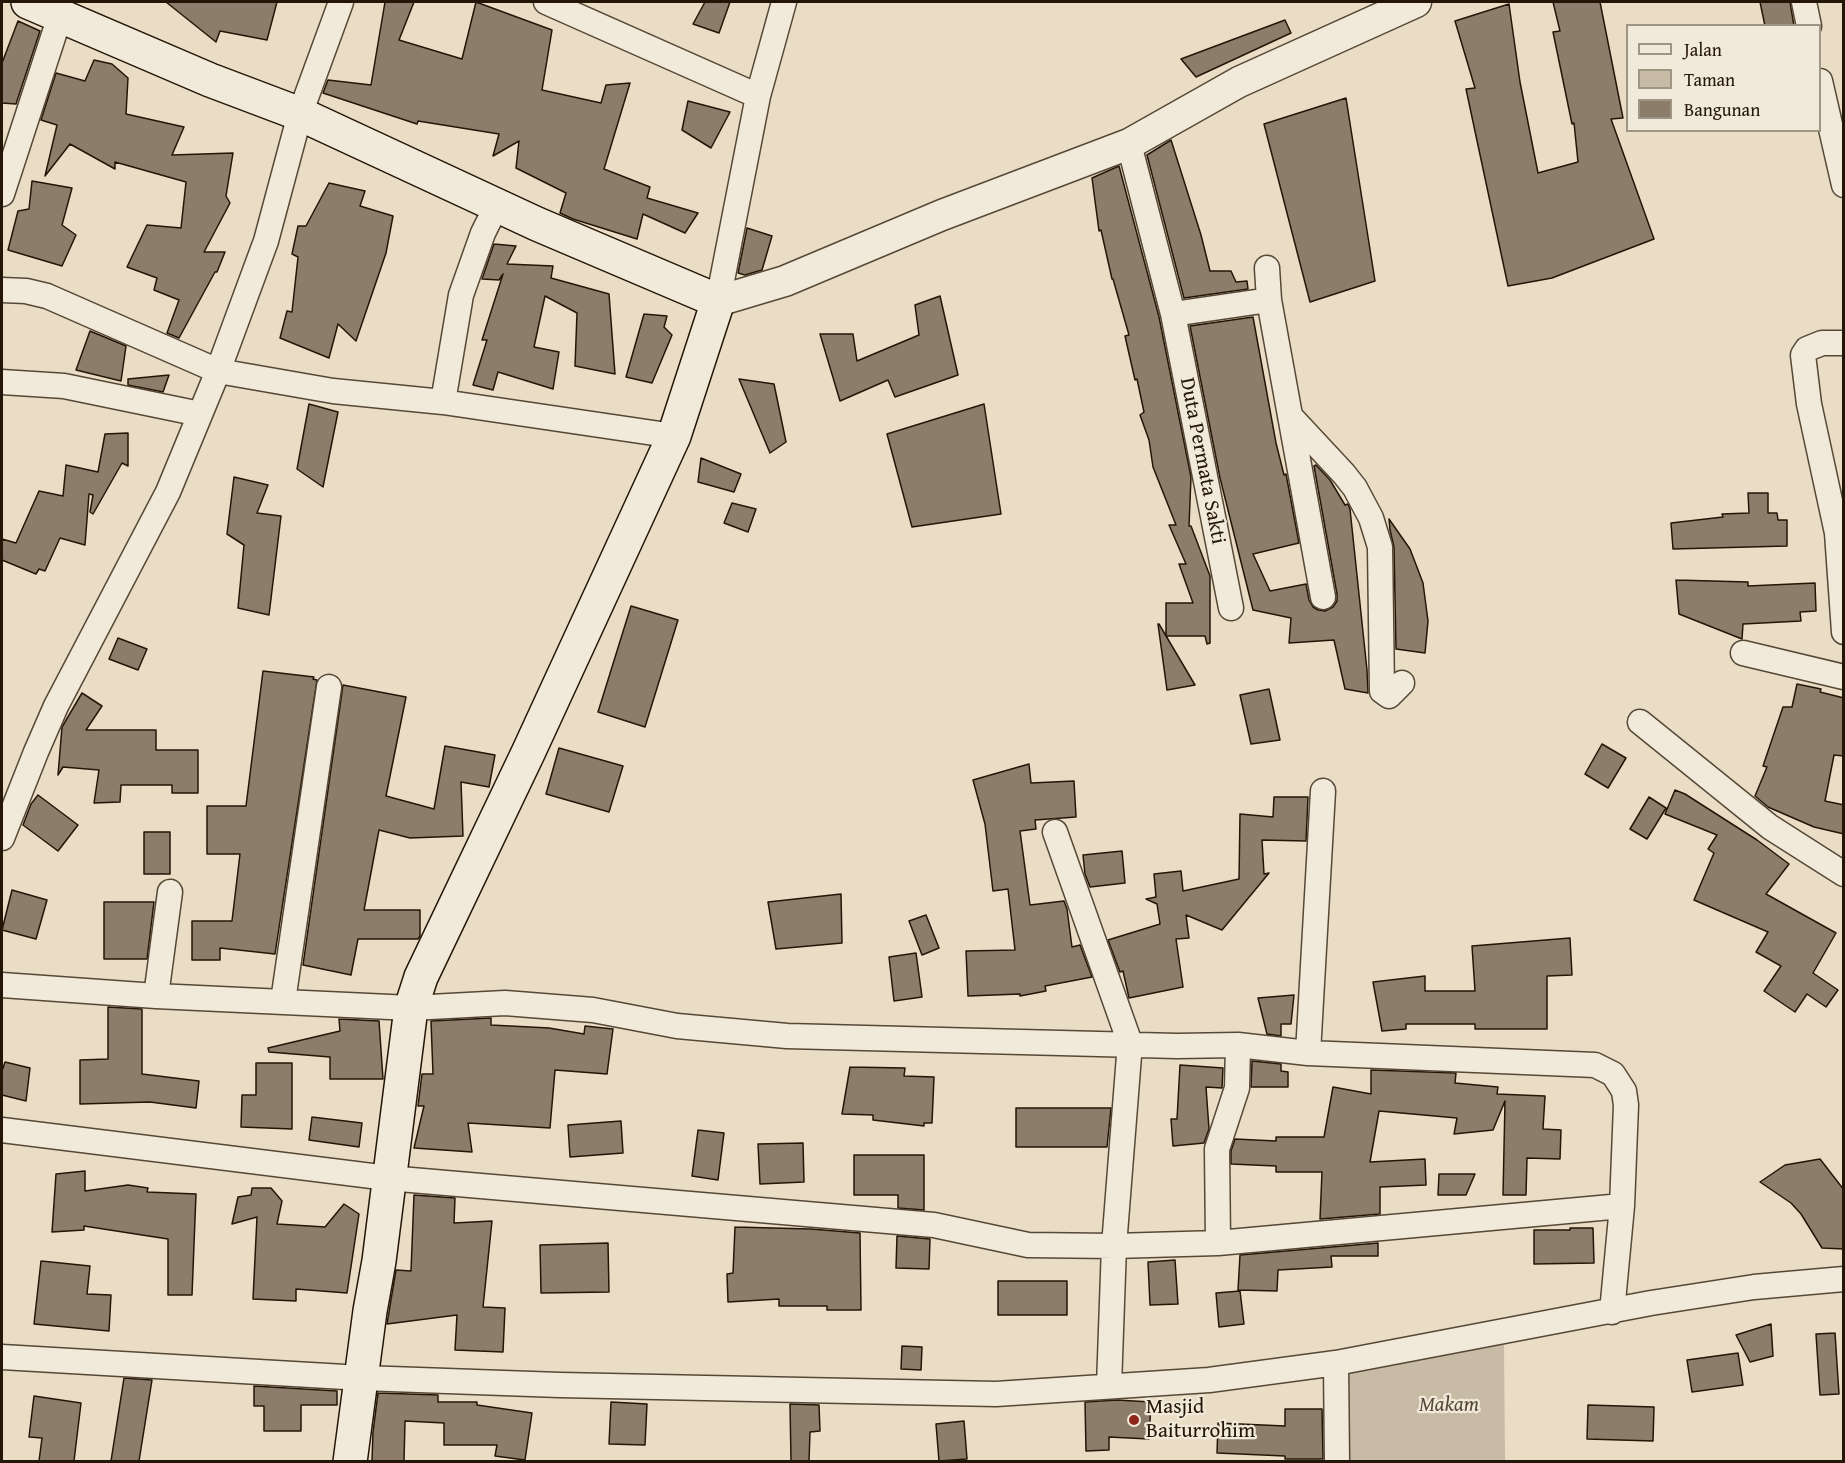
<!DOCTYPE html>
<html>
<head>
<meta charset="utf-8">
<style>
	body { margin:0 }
	#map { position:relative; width:1845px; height:1463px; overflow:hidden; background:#eaddc5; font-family:"Gentium Book Plus",serif }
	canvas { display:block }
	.frame { position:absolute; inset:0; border:3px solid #241607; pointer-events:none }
	.legend { position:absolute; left:1626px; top:24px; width:195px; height:108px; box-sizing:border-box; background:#f1e9d9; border:2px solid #9f9585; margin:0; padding:8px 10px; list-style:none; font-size:18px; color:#241607 }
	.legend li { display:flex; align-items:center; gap:12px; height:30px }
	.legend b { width:30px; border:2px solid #9f9585 }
</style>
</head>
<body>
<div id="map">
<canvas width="1845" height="1463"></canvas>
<div class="frame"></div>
<ul class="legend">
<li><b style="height:8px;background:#f1e9d9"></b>Jalan</li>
<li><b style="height:16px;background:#c8bba5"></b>Taman</li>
<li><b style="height:16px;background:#8b7d6a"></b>Bangunan</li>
</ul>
</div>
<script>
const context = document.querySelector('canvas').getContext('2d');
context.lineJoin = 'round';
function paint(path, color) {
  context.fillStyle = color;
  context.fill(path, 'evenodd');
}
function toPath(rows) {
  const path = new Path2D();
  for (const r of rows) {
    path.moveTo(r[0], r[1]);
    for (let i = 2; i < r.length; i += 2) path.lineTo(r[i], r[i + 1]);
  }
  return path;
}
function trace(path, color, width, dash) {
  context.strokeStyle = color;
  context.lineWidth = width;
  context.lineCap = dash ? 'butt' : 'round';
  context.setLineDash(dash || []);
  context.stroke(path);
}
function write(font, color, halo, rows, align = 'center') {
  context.font = font + ' "Gentium Book Plus",serif';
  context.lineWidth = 4.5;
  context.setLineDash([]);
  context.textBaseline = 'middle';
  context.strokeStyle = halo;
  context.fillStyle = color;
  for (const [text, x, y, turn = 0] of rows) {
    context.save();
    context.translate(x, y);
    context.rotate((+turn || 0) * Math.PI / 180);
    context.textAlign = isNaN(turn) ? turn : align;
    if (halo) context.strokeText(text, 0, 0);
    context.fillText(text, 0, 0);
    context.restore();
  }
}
const green = toPath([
	[1504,1344,1505,1461,1342,1461,1340,1366]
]);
const building = toPath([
	[166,2,277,2,267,40,220,31,216,42,166,2],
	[385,2,414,2,399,40,462,59,476,2,552,30,542,90,601,103,606,85,630,83,604,169,650,187,647,198,698,213,685,233,643,214,637,239,573,219,560,213,566,193,516,168,519,141,493,156,499,134,418,121,417,124,323,93,328,80,371,85,385,2],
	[705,2,730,2,719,33,693,24,705,2],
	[1553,2,1600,2,1623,118,1611,119,1654,239,1552,278,1508,286,1466,89,1475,88,1455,21,1509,4,1520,82,1538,173,1578,162,1574,123,1572,124,1553,32,1560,31,1553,2],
	[1760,2,1790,2,1794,26,1765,26,1760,2],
	[1285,20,1291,33,1196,77,1181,59,1285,20],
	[18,21,40,31,16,104,2,103,2,63,18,21],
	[94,60,112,64,128,78,126,114,184,127,172,155,233,153,226,196,230,203,204,252,225,252,217,272,215,272,179,338,167,333,179,300,154,290,157,278,127,267,147,225,181,228,186,182,115,162,115,169,70,144,45,176,57,125,41,120,56,73,85,81,94,60],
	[1346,98,1375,281,1310,302,1264,124,1346,98],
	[688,101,730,112,711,148,682,130,688,101],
	[1171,140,1201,235,1210,271,1231,271,1236,282,1247,281,1248,289,1184,298,1147,155,1171,140],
	[1119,166,1159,317,1191,477,1189,526,1191,526,1210,576,1210,643,1207,644,1205,636,1166,636,1166,603,1193,603,1179,564,1186,564,1169,525,1176,525,1153,467,1149,440,1140,415,1144,412,1137,379,1135,380,1125,336,1129,335,1113,279,1112,279,1101,230,1099,231,1092,178,1119,166],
	[32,181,72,188,62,225,76,235,62,266,8,250,18,211,29,209,32,181],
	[329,183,365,191,360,206,393,216,386,253,356,341,338,324,329,358,280,338,287,311,292,312,298,257,292,254,298,226,306,226,329,183],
	[747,228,772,236,762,270,745,275,738,273,747,228],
	[494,244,516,246,507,264,553,266,551,278,609,294,615,374,575,366,577,313,545,296,534,347,559,352,553,389,498,372,493,390,473,385,487,340,482,340,503,274,499,280,482,279,494,244],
	[940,296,958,375,895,397,888,380,840,401,820,334,853,334,857,361,919,335,915,305,940,296],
	[644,314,667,316,664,327,672,335,652,383,626,377,644,314],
	[1253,317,1276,443,1284,475,1286,474,1299,543,1253,554,1270,591,1306,584,1309,600,1313,607,1318,610,1325,611,1333,607,1337,601,1337,594,1314,466,1316,465,1330,480,1345,505,1348,504,1350,509,1367,670,1368,693,1345,689,1334,640,1289,643,1291,618,1253,610,1220,478,1190,326,1253,317],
	[90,331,126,346,121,381,76,370,90,331],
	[169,375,163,392,128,385,128,379,169,375],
	[739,379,774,384,786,442,770,453,739,379],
	[309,404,338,412,323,487,297,469,309,404],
	[984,404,1001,514,912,527,887,434,984,404],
	[128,433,128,466,122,463,93,514,90,512,93,495,89,494,85,545,60,538,45,571,39,569,36,574,2,560,2,539,16,543,39,491,63,496,66,465,98,472,105,434,128,433],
	[701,458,741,474,734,492,698,482,701,458],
	[234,477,268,485,257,513,281,516,269,615,238,608,244,545,227,534,234,477],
	[1748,493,1768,493,1768,513,1777,513,1778,520,1787,520,1787,546,1673,549,1671,523,1723,517,1722,514,1749,513,1748,493],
	[732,503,756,509,748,532,724,523,732,503],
	[1389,519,1410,549,1423,583,1428,621,1425,653,1396,649,1394,547,1390,530,1389,519],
	[1676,580,1748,582,1748,586,1815,583,1816,611,1800,612,1801,621,1743,624,1742,639,1679,614,1676,580],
	[631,606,678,620,645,727,598,712,631,606],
	[1158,624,1159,624,1195,685,1167,690,1158,624],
	[118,638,147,649,138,670,109,659,118,638],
	[263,671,314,677,313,679,317,680,275,954,220,948,220,960,192,960,192,921,232,921,240,854,207,854,207,806,246,806,263,671],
	[1797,684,1821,689,1820,692,1844,698,1844,756,1834,755,1825,801,1844,805,1844,834,1814,827,1768,807,1755,796,1767,767,1763,766,1783,707,1792,707,1797,684],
	[343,685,406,697,386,796,434,809,445,746,495,755,489,787,461,782,463,836,410,838,379,830,364,910,420,910,420,936,418,939,358,939,351,975,303,965,343,685],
	[1269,689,1280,740,1251,744,1240,695,1269,689],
	[82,693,102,706,86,730,156,730,156,750,198,750,198,793,172,793,172,785,121,785,120,802,94,803,99,770,63,767,58,775,62,727,82,693],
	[1602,744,1626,758,1608,788,1585,774,1602,744],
	[559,748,623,766,609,812,546,794,559,748],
	[1029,764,1031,783,1074,781,1076,817,1035,820,1036,829,1020,831,1030,905,1064,901,1067,909,1072,947,1080,945,1092,977,1045,986,1046,991,1020,996,1020,994,968,996,966,951,1015,950,1008,889,993,891,985,824,973,780,1029,764],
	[1675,790,1685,794,1757,840,1789,864,1766,894,1836,933,1813,973,1838,990,1826,1007,1807,994,1795,1012,1764,991,1781,966,1756,952,1768,932,1694,900,1714,853,1708,849,1717,835,1665,814,1675,790],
	[38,795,78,825,58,851,23,825,31,804,38,795],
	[1274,797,1308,797,1306,841,1262,840,1264,874,1269,873,1222,930,1186,915,1189,938,1176,939,1183,987,1129,998,1123,971,1120,972,1108,940,1160,924,1157,904,1146,899,1156,897,1154,874,1181,871,1183,891,1239,879,1240,814,1273,817,1274,797],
	[1649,797,1666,808,1647,839,1630,829,1649,797],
	[144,832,170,832,170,874,144,874,144,832],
	[1122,851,1125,883,1090,887,1085,874,1083,855,1122,851],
	[12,890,47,900,36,939,2,930,12,890],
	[841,894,842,943,776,949,768,902,841,894],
	[104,902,154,902,147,959,104,959,104,902],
	[926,915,939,948,922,955,909,921,926,915],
	[1570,938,1572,975,1547,976,1547,1029,1475,1029,1475,1024,1406,1024,1406,1029,1382,1031,1373,982,1425,976,1425,991,1475,991,1472,946,1570,938],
	[916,953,922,997,894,1001,889,957,916,953],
	[1294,995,1291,1024,1281,1024,1281,1036,1267,1034,1258,998,1294,995],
	[108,1007,142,1009,142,1074,199,1081,196,1108,150,1102,80,1104,80,1060,108,1059,108,1007],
	[491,1018,491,1025,549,1028,584,1034,585,1026,613,1029,607,1074,555,1070,550,1128,468,1123,472,1152,414,1148,424,1106,418,1106,422,1074,433,1074,431,1021,491,1018],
	[339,1019,379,1021,383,1079,330,1079,330,1057,269,1052,268,1048,340,1031,339,1019],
	[1252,1061,1281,1064,1281,1071,1288,1072,1288,1087,1251,1087,1252,1061],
	[5,1062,30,1068,26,1101,2,1095,2,1071,5,1062],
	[256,1063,292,1063,292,1129,241,1127,242,1095,256,1095,256,1063],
	[1180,1065,1223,1068,1222,1088,1206,1087,1209,1129,1204,1143,1173,1146,1171,1119,1177,1119,1180,1065],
	[850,1067,905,1068,904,1076,934,1077,932,1123,924,1123,924,1126,873,1120,873,1115,842,1114,850,1067],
	[1371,1070,1456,1073,1455,1083,1498,1087,1497,1094,1545,1096,1543,1129,1561,1130,1560,1159,1527,1158,1526,1195,1503,1195,1505,1101,1493,1130,1454,1134,1457,1118,1379,1111,1370,1162,1425,1159,1426,1185,1380,1187,1380,1214,1320,1219,1322,1172,1276,1172,1276,1166,1231,1164,1231,1151,1235,1139,1276,1141,1276,1137,1324,1137,1333,1087,1371,1094,1371,1070],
	[1016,1108,1111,1108,1107,1147,1016,1147,1016,1108],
	[312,1117,362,1123,359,1147,309,1140,312,1117],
	[621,1121,623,1153,570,1157,568,1125,621,1121],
	[698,1130,724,1133,718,1180,692,1176,698,1130],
	[803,1143,804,1182,760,1184,758,1144,803,1143],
	[854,1155,924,1155,924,1210,898,1208,898,1195,854,1195,854,1155],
	[1820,1159,1844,1190,1844,1249,1822,1248,1801,1214,1791,1203,1760,1182,1785,1165,1820,1159],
	[85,1171,85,1191,128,1185,148,1188,147,1192,196,1194,192,1295,168,1295,168,1239,84,1226,84,1230,52,1232,56,1174,85,1171],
	[1439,1174,1475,1174,1466,1195,1438,1195,1439,1174],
	[252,1188,271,1188,282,1201,277,1224,325,1227,344,1204,359,1214,347,1293,296,1289,296,1301,253,1299,257,1217,232,1224,238,1197,251,1195,252,1188],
	[414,1195,455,1198,454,1223,492,1221,483,1307,505,1308,503,1352,455,1350,457,1315,387,1324,396,1270,411,1271,414,1195],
	[735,1227,811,1229,860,1233,861,1310,827,1310,827,1306,779,1306,779,1299,728,1302,727,1274,733,1273,735,1227],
	[1570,1228,1593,1228,1594,1263,1534,1264,1534,1230,1570,1230,1570,1228],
	[897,1236,930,1239,929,1269,896,1268,897,1236],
	[608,1243,609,1292,541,1293,540,1245,608,1243],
	[1378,1243,1378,1256,1331,1256,1332,1267,1278,1270,1277,1291,1238,1290,1240,1255,1378,1243],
	[1175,1260,1178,1304,1150,1305,1148,1262,1175,1260],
	[41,1261,90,1266,87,1294,111,1295,109,1331,34,1324,41,1261],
	[998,1281,1067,1281,1067,1315,998,1315,998,1281],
	[1240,1291,1244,1324,1219,1327,1216,1293,1240,1291],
	[1771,1324,1773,1356,1750,1362,1736,1335,1771,1324],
	[1835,1333,1839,1394,1820,1395,1816,1334,1835,1333],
	[902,1346,922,1347,921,1370,901,1369,902,1346],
	[1738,1353,1743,1385,1692,1392,1687,1360,1738,1353],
	[124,1378,152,1380,139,1461,111,1461,124,1378],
	[254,1386,337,1391,337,1405,301,1405,301,1431,264,1431,264,1406,254,1406,254,1386],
	[378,1393,438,1395,438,1402,477,1402,477,1405,532,1413,525,1460,495,1456,497,1445,444,1445,444,1423,405,1421,404,1461,372,1461,373,1432,378,1393],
	[34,1396,81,1403,74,1461,39,1461,42,1438,29,1437,34,1396],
	[1117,1400,1151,1402,1149,1439,1109,1437,1109,1450,1086,1451,1085,1402,1117,1400],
	[611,1402,647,1404,645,1445,609,1444,611,1402],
	[790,1404,819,1405,820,1431,810,1432,809,1461,791,1461,790,1404],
	[1588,1405,1654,1407,1653,1441,1587,1439,1588,1405],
	[1285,1409,1322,1409,1323,1459,1285,1459,1285,1456,1217,1453,1218,1423,1285,1426,1285,1409],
	[964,1421,967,1459,939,1461,936,1424,964,1421]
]);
const minor = toPath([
	[546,2,758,96],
	[1804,2,1809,26],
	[1820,81,1844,185],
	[1129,144,1173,314,1231,608],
	[2,194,60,16],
	[1267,268,1269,300],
	[2,290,26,291,47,296,218,371,333,391,443,402,674,436],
	[718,301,758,96,784,2],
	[1173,314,1269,300,1323,597],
	[1844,343,1822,343,1807,349,1803,355,1809,404,1837,533,1844,632],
	[2,382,64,386,200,414],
	[443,402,461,295,483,233,497,205],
	[1290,416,1344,474,1355,488,1371,518,1380,547,1382,691,1389,696,1402,683],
	[1743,653,1844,677],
	[1640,722,1770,827,1844,874],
	[1055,832,1130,1043,1114,1246,1109,1386],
	[2,838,36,752,56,706,168,492,218,371,266,241,300,114,341,2],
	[2,985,156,996,411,1008,505,1003,593,1010,677,1026,787,1036,1177,1046,1238,1045,1308,1053,1595,1065,1613,1074,1624,1091,1626,1105,1622,1206,1612,1312],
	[156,996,170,892],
	[283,1001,329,687],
	[1308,1053,1323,791],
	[2,1130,388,1178,934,1225,1028,1245,1114,1246,1218,1243,1622,1206],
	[1218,1243,1217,1149,1237,1088,1238,1045],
	[2,1357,362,1378,560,1385,996,1394,1209,1380,1336,1363,1651,1303,1754,1287,1844,1279],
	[1336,1363,1337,1462]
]);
const tertiary = toPath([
	[718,301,785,281,942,215,1129,144,1239,82,1416,2]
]);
const secondary = toPath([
	[28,2,210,80,300,114,537,224,718,301,674,436,528,753,421,977,411,1008,379,1261,370,1311,350,1462]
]);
const markers = [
	[1134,1420,6,"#8f2418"]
];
const streetNames = [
	["Duta Permata Sakti",1202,461,79]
];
const parkNames = [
	["Makam",1449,1406]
];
const poiNames = [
	["Masjid",1146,1408],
	["Baiturrohim",1146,1432]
];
paint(green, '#c8bba5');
paint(building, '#8b7d6a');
trace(building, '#241607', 1.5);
trace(minor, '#564836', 27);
trace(tertiary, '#564836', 33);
trace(secondary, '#241607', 36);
trace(minor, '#f1e9d9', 24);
trace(tertiary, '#f1e9d9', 30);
trace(secondary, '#f1e9d9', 33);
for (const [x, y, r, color] of markers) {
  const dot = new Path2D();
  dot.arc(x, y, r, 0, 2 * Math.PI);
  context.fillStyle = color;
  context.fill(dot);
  trace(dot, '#f1e9d9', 2);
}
write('21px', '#241607', '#f1e9d9', streetNames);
write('italic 21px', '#554836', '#f1e9d9', parkNames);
write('21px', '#241607', '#f1e9d9', poiNames, 'left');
</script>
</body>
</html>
